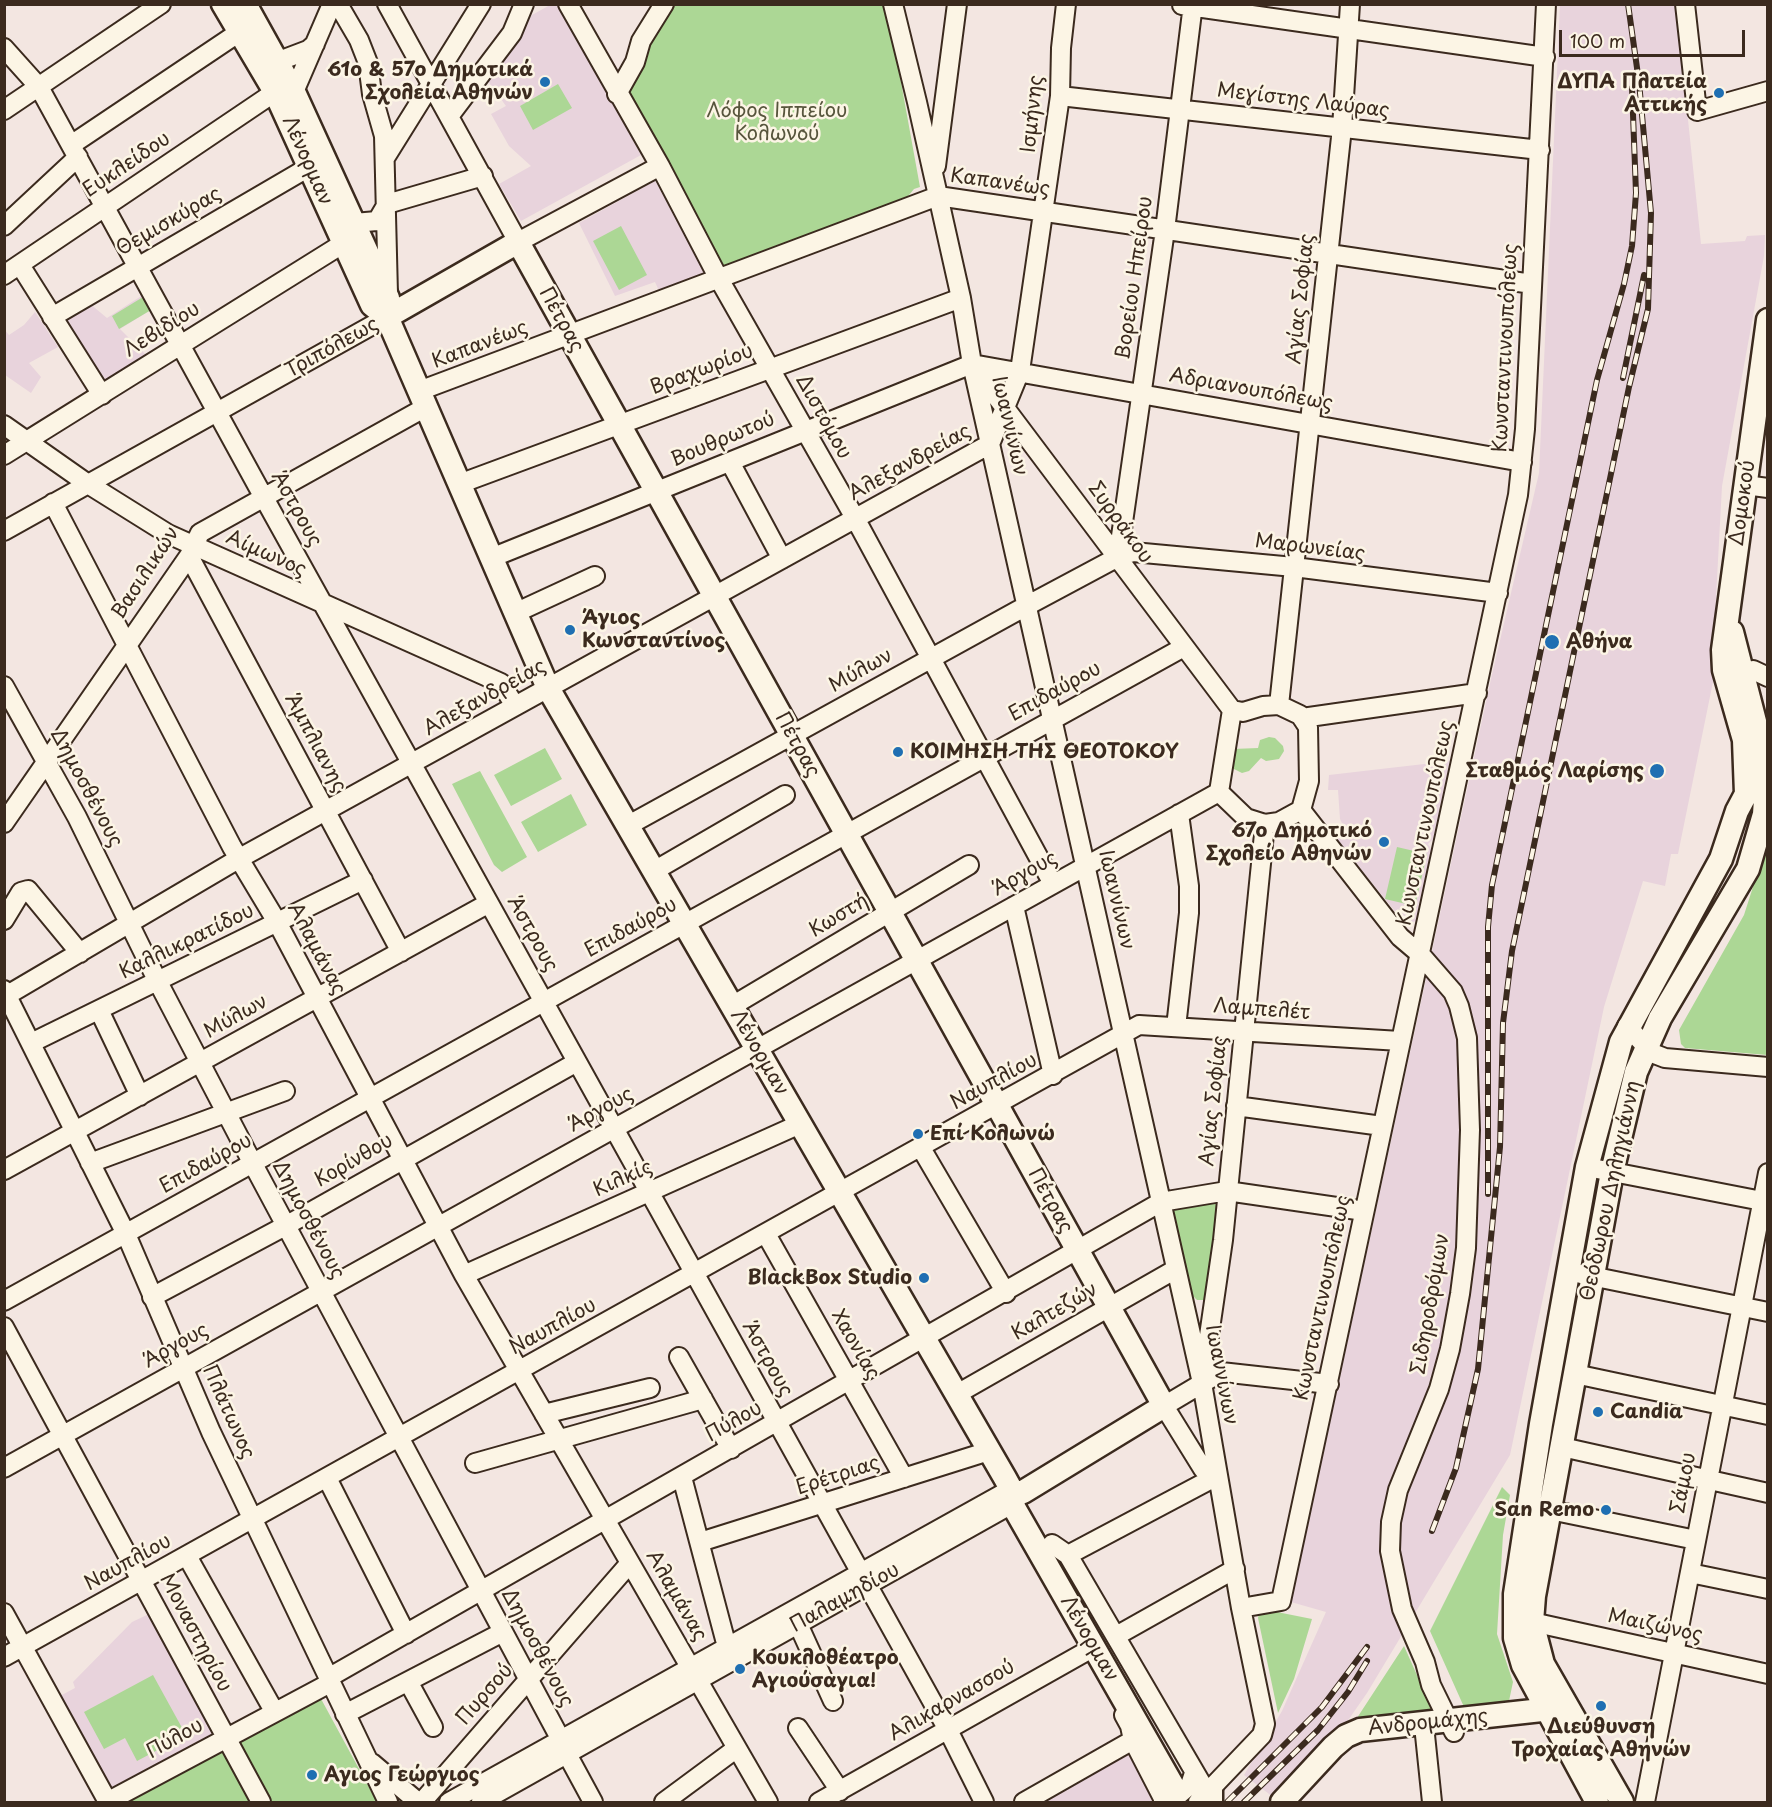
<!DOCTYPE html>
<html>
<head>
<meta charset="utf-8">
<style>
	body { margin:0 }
	#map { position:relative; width:1772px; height:1807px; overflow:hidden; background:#f3e6e1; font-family:"Playpen Sans",sans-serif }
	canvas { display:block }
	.frame { position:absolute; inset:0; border:6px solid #3b2a1e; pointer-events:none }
	.scale { position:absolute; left:1559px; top:30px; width:186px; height:27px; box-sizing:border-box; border:3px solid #3b2a1e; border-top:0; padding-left:8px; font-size:18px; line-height:21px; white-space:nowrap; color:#3b2a1e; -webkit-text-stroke:4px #fcf5e5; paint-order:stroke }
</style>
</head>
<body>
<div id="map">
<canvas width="1772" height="1807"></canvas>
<div class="frame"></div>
<div class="scale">100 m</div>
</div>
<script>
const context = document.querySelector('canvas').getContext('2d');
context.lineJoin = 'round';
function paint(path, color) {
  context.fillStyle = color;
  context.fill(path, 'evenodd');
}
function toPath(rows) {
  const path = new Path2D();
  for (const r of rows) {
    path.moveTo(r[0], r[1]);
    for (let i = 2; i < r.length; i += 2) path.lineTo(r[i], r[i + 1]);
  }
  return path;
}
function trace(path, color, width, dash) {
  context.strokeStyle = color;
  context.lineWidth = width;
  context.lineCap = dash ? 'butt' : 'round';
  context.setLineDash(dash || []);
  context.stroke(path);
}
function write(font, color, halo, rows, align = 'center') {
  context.font = font + ' "Playpen Sans",sans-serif';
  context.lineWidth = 5;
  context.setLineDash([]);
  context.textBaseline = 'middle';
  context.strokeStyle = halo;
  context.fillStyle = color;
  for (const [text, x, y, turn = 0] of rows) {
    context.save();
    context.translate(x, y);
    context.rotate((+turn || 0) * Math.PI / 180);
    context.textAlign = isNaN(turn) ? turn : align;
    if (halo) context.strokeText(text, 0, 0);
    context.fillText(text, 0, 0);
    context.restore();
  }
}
const built = toPath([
	[550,5,558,5,641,155,521,221,499,184,531,166,509,146,491,114,506,106,485,77,532,15],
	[1560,5,1676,5,1701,244,1745,241,1747,236,1765,235,1764,256,1722,486,1714,635,1715,672,1678,854,1671,854,1665,886,1643,881,1604,1007,1510,1455,1367,1693,1342,1729,1277,1800,1244,1775,1282,1711,1326,1612,1291,1602,1491,679,1539,473],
	[655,181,710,274,661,295,655,282,615,296,579,223],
	[146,293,154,308,120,329,147,356,103,384,63,318,89,303,107,318],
	[35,312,58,347,29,363,41,377,31,393,5,375,4,329,9,335,24,325],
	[1450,761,1433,839,1428,844,1432,850,1416,921,1405,924,1336,838,1344,837,1347,833,1340,819,1338,790,1328,790,1329,775],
	[149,1614,214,1734,111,1791,60,1696,75,1688,73,1682,132,1622],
	[1130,1753,1159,1802,1042,1802]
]);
const green = toPath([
	[668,5,887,5,920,187,914,189,904,201,723,270,626,93],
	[558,84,572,108,533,130,520,106],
	[621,226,647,275,619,290,593,241],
	[143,297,151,310,119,329,112,316],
	[1269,737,1275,738,1283,746,1284,751,1279,759,1266,761,1261,758,1249,771,1242,773,1230,767,1233,749,1258,748,1260,740],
	[545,748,562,779,511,806,494,775],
	[480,771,527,857,502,872,494,865,452,784],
	[571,794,587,825,538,852,521,822],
	[1767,828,1767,1055,1685,1048,1681,1044,1679,1030,1744,915,1759,868],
	[1397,847,1427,854,1415,906,1385,899],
	[1221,1197,1208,1296,1204,1300,1197,1300,1191,1294,1170,1206],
	[1502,1487,1510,1495,1503,1535,1497,1634,1513,1682,1509,1701,1488,1708,1464,1707,1430,1631],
	[1272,1611,1312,1619,1294,1679,1278,1713,1258,1618,1259,1613],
	[1404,1646,1433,1711,1355,1721],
	[153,1675,186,1735,137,1761,125,1738,104,1749,84,1712],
	[320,1697,377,1802,129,1802]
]);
const minor = toPath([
	[338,4,359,40,368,63,372,94,384,136,388,294],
	[387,4,518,242,660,166],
	[568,4,660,166,719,279,855,518,1053,884],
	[893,4,917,102,961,298,972,364,1202,1383,1241,1608,1265,1724,1262,1735,1198,1802],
	[1685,4,1697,111,1768,91],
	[1182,5,1545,57],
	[4,48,39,87,263,496,948,1730,984,1802],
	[279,61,308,50,315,44],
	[294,92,332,4],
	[617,94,635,62,641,41,664,4],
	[1060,96,1540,150],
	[4,110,161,4],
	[450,115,512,33,524,4],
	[71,145,241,31],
	[385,158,481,4],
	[936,166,957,4],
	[354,223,377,221,387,204,483,176],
	[4,226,78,157],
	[20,265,102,395],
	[4,275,275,92],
	[52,317,309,167],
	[972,364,1522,462],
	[975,368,1232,710],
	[419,391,938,196,1532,284],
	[4,425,88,484,168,534,501,683,515,706],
	[990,444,1020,371,1060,96,1061,48,1066,4],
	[4,455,344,243],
	[730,462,782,559],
	[459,484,961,298],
	[1745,485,1768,488],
	[53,503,232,847,277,922,464,1275,768,1802],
	[4,531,387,317],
	[189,556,401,952],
	[1118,557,1165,230,1193,4],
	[491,558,972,364],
	[515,613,595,576],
	[1742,672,1753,670,1768,677],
	[4,686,77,817,158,982,253,1164,561,1740],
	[1279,705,1342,128,1350,4],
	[1302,718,1477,693],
	[1219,792,1246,818,1265,824,1279,822,1301,810,1309,781,1308,727,1300,715,1279,705,1263,706,1243,712,1232,710],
	[1219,792,1232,710],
	[1301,810,1400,937,1420,954,1453,992,1459,1006,1467,1038,1470,1130,1466,1248,1460,1294,1450,1349,1439,1389,1398,1490,1391,1522,1390,1551,1402,1609,1425,1662,1431,1685,1454,1732],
	[4,823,189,556,200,533,426,407],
	[627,826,1017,611,1118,557,1133,552,1294,567,1498,593],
	[654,871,785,795],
	[1014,906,1053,1075],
	[4,920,21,892,28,890,80,953],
	[4,990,126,1234,211,1432,388,1802],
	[4,997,240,858,990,444],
	[732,1006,969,865],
	[99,1010,140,1096],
	[1627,1026,1652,1053,1665,1058,1768,1067],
	[1176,1027,1189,913,1189,886,1179,814],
	[31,1043,363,880],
	[1236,1106,1382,1126],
	[921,1148,1006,1293],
	[90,1163,285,1091],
	[1587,1167,1762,1201],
	[4,1170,489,903],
	[766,1234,904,1478],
	[1581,1274,1768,1312],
	[464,1275,800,1124],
	[152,1297,287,1225,577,1062],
	[4,1301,1184,647],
	[4,1327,261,1802],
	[679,1357,731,1449],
	[1204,1370,1223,1240,1265,824],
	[1575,1374,1768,1415],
	[957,1394,1176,1269],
	[544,1414,650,1388],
	[1562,1447,1768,1493],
	[475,1463,703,1399],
	[4,1468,1219,792],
	[1217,1476,1203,1469,1164,1406,1221,1372,1329,1384],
	[682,1477,727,1647],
	[327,1478,406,1634],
	[1550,1510,1696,1540],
	[700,1542,989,1451],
	[1052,1544,1068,1555,1207,1793],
	[1068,1555,1217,1476],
	[187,1556,274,1711],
	[1690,1573,1768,1589],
	[1241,1608,1281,1601,1518,495,1525,429,1546,4],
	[4,1613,108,1802],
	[1532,1622,1768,1674],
	[798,1624,833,1701],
	[1116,1636,1235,1569],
	[4,1657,1139,1025,1400,1041],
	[328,1678,1161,1202,1227,1191,1364,1211],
	[409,1683,433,1727],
	[345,1714,503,1632],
	[1124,1715,1130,1726,1133,1740,1165,1802],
	[798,1728,840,1791],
	[1425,1735,1432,1802],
	[567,1754,593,1802],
	[372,1763,418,1802],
	[1163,1800,1175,1798,1190,1785,1194,1773],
	[107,1802,330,1683],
	[422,1802,630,1563],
	[449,1802,1011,1489],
	[481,1802,1012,1504,1020,1495],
	[664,1802,737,1748],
	[819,1802,1087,1651],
	[1024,1802,1133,1740],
	[1645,1802,1768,1173]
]);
const major = toPath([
	[223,4,275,92,372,305,387,317],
	[245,4,294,92,388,298,387,317,548,688,1005,1478,1011,1489,1012,1504,1173,1786],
	[387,317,518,242,1164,1406,1023,1492],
	[1211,1789,1211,1802],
	[1282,1802,1333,1747,1346,1736,1360,1730,1560,1708],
	[1597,1802,1523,1665,1515,1638,1515,1594,1541,1424,1587,1167,1621,1042,1721,859,1737,811,1746,794,1744,740,1724,670,1723,650,1768,320],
	[1622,1802,1543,1664,1532,1622,1534,1596,1612,1172,1636,1072,1660,1018,1748,869,1764,814,1766,785,1759,737,1732,632]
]);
const rail = toPath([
	[1623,378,1644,275],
	[1488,1194,1488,927,1492,885,1597,380,1624,284,1632,246,1636,193,1632,88],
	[1432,1531,1456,1468,1478,1369,1500,1147,1503,1023,1512,951,1629,387,1648,309,1651,213,1639,82,1628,4],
	[1227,1802,1322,1707,1367,1647],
	[1244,1802,1318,1730,1348,1692,1367,1661]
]);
const markers = [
	[545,82,6,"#1f6fb2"],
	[1719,93,6,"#1f6fb2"],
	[570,630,6,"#1f6fb2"],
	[1552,642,8,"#1f6fb2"],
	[898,752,6,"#1f6fb2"],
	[1657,771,8,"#1f6fb2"],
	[1384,842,6,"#1f6fb2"],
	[918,1134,6,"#1f6fb2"],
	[924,1278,6,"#1f6fb2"],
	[1598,1412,6,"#1f6fb2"],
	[1606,1510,6,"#1f6fb2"],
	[740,1669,6,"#1f6fb2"],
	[1601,1706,6,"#1f6fb2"],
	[312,1775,6,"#1f6fb2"]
];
const poiNames = [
	["61ο & 57ο Δημοτικά",533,70,"right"],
	["Σχολεία Αθηνών",533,93,"right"],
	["ΔΥΠΑ Πλατεία",1707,82,"right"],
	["Αττικής",1707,105,"right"],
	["Άγιος",582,618],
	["Κωνσταντίνος",582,641],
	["Αθήνα",1566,642],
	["ΚΟΙΜΗΣΗ ΤΗΣ ΘΕΟΤΟΚΟΥ",910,752],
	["Σταθμός Λαρίσης",1644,771,"right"],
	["67ο Δημοτικό",1372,831,"right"],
	["Σχολείο Αθηνών",1372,854,"right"],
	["Επί Κολωνώ",930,1134],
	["BlackBox Studio",912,1278,"right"],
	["Candia",1610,1412],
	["San Remo",1594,1510,"right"],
	["Κουκλοθέατρο",752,1658],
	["Αγιούσαγια!",752,1681],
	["Διεύθυνση",1601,1727,"center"],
	["Τροχαίας Αθηνών",1601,1750,"center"],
	["Αγιος Γεώργιος",324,1775]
];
const streetNames = [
	["Μεγίστης Λαύρας",1303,101,7],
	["Ισμήνης",1033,114,-84],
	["Λένορμαν",307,161,66],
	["Ευκλείδου",127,165,-34],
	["Καπανέως",1000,183,8],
	["Θεμισκύρας",169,222,-30],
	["Βορείου Ηπείρου",1135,278,-82],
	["Αγίας Σοφίας",1301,299,-84],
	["Πέτρας",561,320,61],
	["Λεβιδίου",162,330,-32],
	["Καπανέως",480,345,-21],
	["Τριπόλεως",332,348,-29],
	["Κωνσταντινουπόλεως",1506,348,-87],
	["Βραχωρίου",702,370,-21],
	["Αδριανουπόλεως",1251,390,10],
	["Διστόμου",823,417,61],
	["Ιωαννίνων",1009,426,77],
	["Βουθρωτού",723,440,-23],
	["Αλεξανδρείας",910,463,-29],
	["Δομοκού",1743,503,-82],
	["Άστρους",296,509,61],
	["Συρράκου",1120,523,54],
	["Μαρωνείας",1310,548,7],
	["Αίμωνος",266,554,24],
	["Βασιλικών",146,573,-57],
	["Μύλων",861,671,-29],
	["Επιδαύρου",1055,692,-29],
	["Αλεξανδρείας",485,698,-29],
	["Άμπλιανης",315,743,62],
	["Πέτρας",797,745,61],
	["Δημοσθένους",86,788,62],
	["Κωνσταντινουπόλεως",1426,823,-78],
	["Άργους",1025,874,-29],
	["Ιωαννίνων",1116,900,77],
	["Κωστή",839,916,-31],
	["Επιδαύρου",631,928,-29],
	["Άστρους",532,934,61],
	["Καλλικρατίδου",187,942,-26],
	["Αλαμάνας",316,949,62],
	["Λαμπελέτ",1262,1010,4],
	["Μύλων",236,1017,-29],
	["Λένορμαν",759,1053,60],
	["Ναυπλίου",994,1082,-29],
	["Αγίας Σοφίας",1214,1101,-84],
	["Άργους",601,1110,-29],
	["Κορίνθου",354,1161,-30],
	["Επιδαύρου",206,1164,-29],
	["Κιλκίς",623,1179,-24],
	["Θεόδωρου Δηληγιάννη",1611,1191,-78],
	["Πέτρας",1050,1201,61],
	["Δημοσθένους",308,1220,62],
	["Κωνσταντινουπόλεως",1323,1298,-78],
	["Σιδηροδρόμων",1431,1304,-80],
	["Καλτεζών",1055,1312,-30],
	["Ναυπλίου",553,1327,-29],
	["Χαονίας",855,1345,60],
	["Άργους",176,1346,-29],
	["Άστρους",767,1359,61],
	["Ιωαννίνων",1221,1375,79],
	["Πλάτωνος",228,1412,66],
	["Πύλου",734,1422,-30],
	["Ερέτριας",838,1476,-18],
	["Σάμου",1684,1483,-79],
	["Ναυπλίου",128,1563,-29],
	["Αλαμάνας",676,1596,60],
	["Παλαμηδίου",845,1598,-29],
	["Μαιζώνος",1655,1626,12],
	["Μοναστηρίου",195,1633,62],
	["Λένορμαν",1089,1639,60],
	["Δημοσθένους",537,1648,62],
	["Πυρσού",485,1695,-49],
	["Αλικαρνασσού",952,1701,-30],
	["Ανδρομάχης",1428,1723,-6],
	["Πύλου",175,1739,-29]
];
const parkNames = [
	["Λόφος Ιππείου",777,111],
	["Κολωνού",777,134]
];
paint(built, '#e8d3dc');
paint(green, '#acd795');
trace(minor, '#3b2a1e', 22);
trace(major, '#3b2a1e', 27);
trace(minor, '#fcf5e5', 18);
trace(major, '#fcf5e5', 22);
trace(rail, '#3b2a1e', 6);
trace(rail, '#fcf5e5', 4, [11]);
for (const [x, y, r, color] of markers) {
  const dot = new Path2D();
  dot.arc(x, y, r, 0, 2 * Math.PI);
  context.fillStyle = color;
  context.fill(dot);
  trace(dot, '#fcf5e5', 2);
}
write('bold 20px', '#3b2a1e', '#fcf5e5', poiNames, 'left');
write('20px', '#3b2a1e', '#fcf5e5', streetNames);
write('20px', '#57553c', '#fcf5e5', parkNames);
</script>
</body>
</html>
